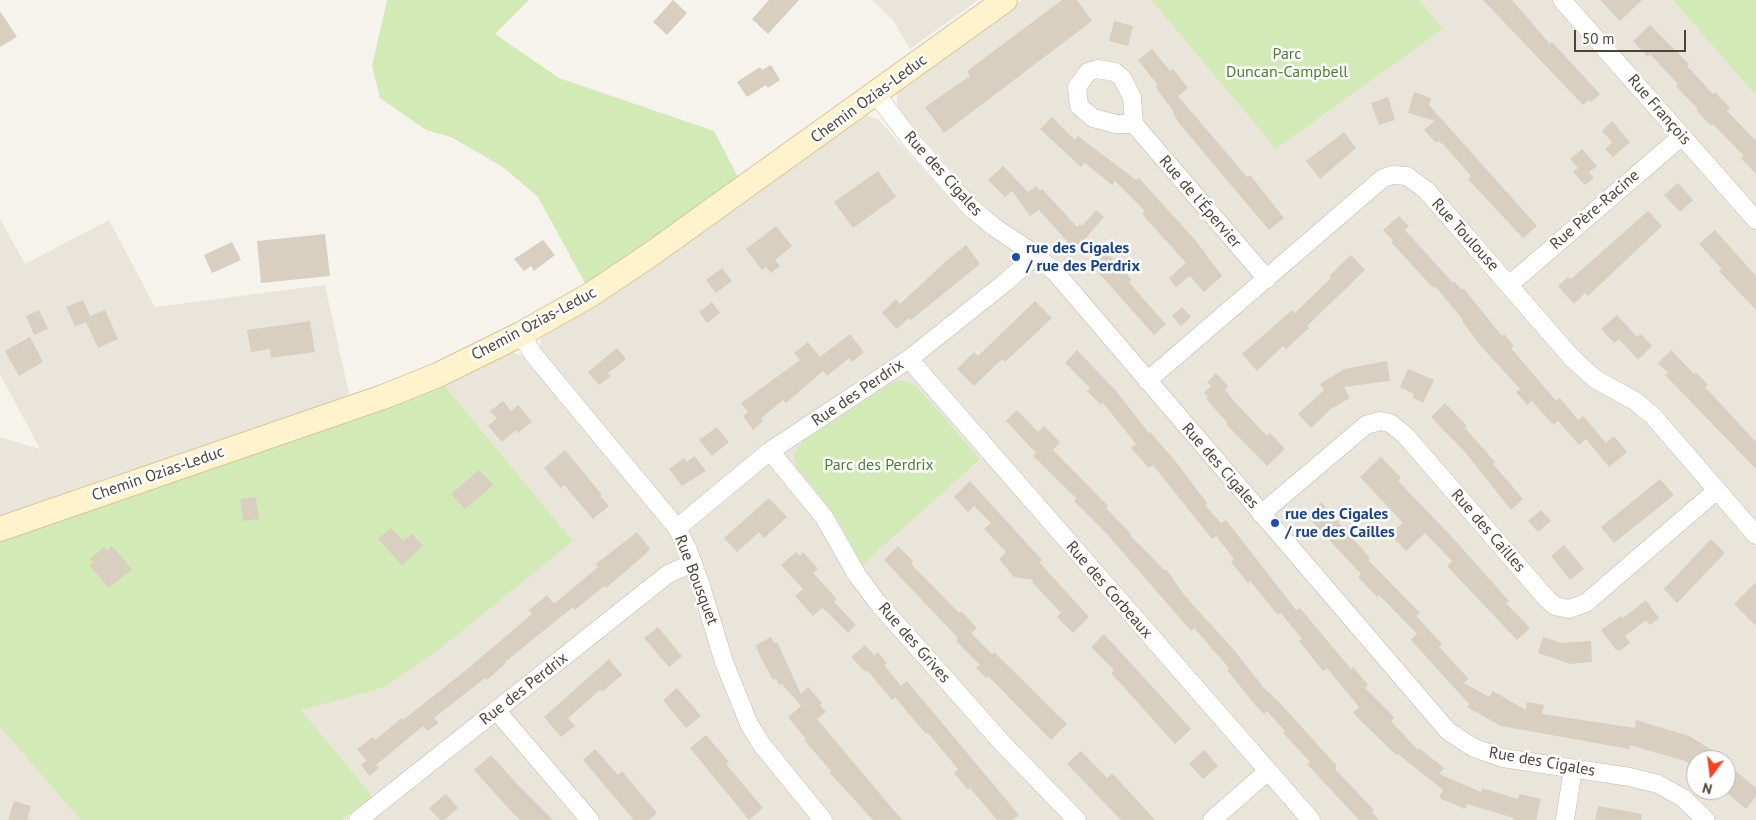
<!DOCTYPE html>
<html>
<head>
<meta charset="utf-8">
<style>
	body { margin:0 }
	#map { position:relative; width:1756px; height:820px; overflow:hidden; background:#f6f3ec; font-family:"PT Sans",sans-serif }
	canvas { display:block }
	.north { position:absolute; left:1686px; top:750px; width:50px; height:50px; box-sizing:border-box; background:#fff; border:1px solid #b7b4b0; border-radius:50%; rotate:195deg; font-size:14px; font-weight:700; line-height:20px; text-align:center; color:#4b4439 }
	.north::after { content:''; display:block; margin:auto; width:18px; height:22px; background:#fc3f1d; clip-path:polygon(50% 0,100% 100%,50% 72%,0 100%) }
	.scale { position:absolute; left:1574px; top:30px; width:112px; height:22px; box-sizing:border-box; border:2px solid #4b4439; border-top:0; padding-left:6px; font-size:15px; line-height:18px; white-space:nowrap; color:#4b4439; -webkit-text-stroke:4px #fff; paint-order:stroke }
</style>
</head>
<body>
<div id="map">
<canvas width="1756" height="820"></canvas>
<div class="north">N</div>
<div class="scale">50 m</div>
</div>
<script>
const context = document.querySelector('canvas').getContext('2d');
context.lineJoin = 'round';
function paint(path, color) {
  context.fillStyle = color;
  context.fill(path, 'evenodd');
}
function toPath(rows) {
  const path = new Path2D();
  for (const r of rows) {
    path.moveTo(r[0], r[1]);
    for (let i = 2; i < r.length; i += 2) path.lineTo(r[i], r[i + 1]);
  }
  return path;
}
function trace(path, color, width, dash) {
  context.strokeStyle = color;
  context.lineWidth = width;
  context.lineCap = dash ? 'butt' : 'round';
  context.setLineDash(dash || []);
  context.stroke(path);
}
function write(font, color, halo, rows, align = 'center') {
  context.font = font + ' "PT Sans",sans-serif';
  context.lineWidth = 5;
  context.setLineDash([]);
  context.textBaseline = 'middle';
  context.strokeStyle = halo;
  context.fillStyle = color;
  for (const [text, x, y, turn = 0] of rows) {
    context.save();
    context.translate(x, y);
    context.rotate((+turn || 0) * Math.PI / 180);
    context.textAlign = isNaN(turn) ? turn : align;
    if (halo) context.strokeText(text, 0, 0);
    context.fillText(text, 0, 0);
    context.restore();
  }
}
const residential = toPath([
	[872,0,978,0,910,49,893,20],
	[1022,0,1151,0,1276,149,1443,29,1419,0,1673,0,1756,96,1756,820,342,820,371,796,300,710,383,688,573,541,444,385,512,352,525,357,540,349,541,338,545,335,624,287,860,119,868,116,879,120,947,196,963,183,903,116,897,107,897,93],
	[1696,760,1726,760,1726,790,1696,790],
	[0,219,25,264,109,220,155,307,325,285,350,398,0,517,0,437,40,449,0,374],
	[0,727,82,820,0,820]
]);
const green = toPath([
	[387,0,529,0,495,34,559,78,714,131,738,177,650,242,585,283,538,197,503,167,451,137,426,130,380,98,372,66],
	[1151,0,1419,0,1443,29,1276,149],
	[1673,0,1756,0,1756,96],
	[900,380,915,385,980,459,862,565,840,523,816,490,797,469,794,454,803,441,890,384],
	[444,385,573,541,442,647,383,688,301,710,372,796,342,820,81,820,0,727,0,541,420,396]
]);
const building = toPath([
	[673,0,687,13,667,35,653,22],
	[769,0,799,0,768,34,752,19],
	[1062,0,1077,0,1092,21,944,133,925,107,970,76,967,71],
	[1483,0,1512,0,1550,44,1552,42,1600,94,1591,102,1589,100,1583,105],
	[1600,0,1642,0,1620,21],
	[0,11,17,37,0,47],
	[1114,21,1133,26,1128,46,1109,41],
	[1650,25,1689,64,1687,66,1713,94,1715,92,1730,108,1727,111,1756,141,1756,174,1741,158,1744,156,1713,124,1711,126,1696,110,1698,109,1676,86,1678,84,1650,54,1648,57,1633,41],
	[1152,49,1170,71,1173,69,1188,88,1178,96,1247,177,1250,175,1284,218,1269,230,1178,122,1173,113,1174,112,1159,92,1156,87,1158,85,1138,60],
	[771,65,780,80,768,88,766,85,747,97,737,82,760,67,762,70],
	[1414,92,1431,98,1429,105,1537,226,1523,238,1468,179,1471,176,1444,145,1438,141,1436,143,1424,130,1435,121,1408,113],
	[1388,97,1395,120,1379,125,1371,103],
	[1052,117,1075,140,1078,136,1136,180,1139,178,1196,241,1222,276,1204,292,1190,276,1176,287,1169,278,1186,263,1142,214,1145,211,1115,181,1112,185,1085,163,1081,167,1040,129],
	[1612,121,1630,142,1613,157,1605,149,1612,142,1602,131],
	[1344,132,1356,148,1320,179,1306,161],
	[1582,149,1597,166,1589,172,1594,178,1585,185,1573,172,1578,168,1570,159],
	[1003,166,1028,192,1036,186,1040,191,1042,189,1077,227,1080,224,1082,226,1096,210,1104,217,1075,250,1039,210,1030,216,1012,191,1005,197,988,180],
	[878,171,896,197,853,228,834,202],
	[1678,183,1693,200,1680,212,1664,195],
	[1648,211,1662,226,1588,296,1585,293,1574,304,1558,286,1568,277,1571,279],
	[1399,216,1409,226,1405,230,1453,283,1454,281,1462,290,1464,289,1502,336,1504,334,1514,346,1511,348,1556,401,1560,398,1578,420,1583,416,1606,443,1614,436,1627,452,1609,467,1586,439,1579,445,1558,421,1553,425,1532,401,1527,405,1516,392,1520,389,1479,344,1462,321,1463,320,1435,286,1433,288,1391,242,1393,240,1383,230],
	[776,226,792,246,775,260,780,266,771,273,766,267,762,270,746,249],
	[1715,230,1756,276,1756,310,1719,271,1722,269,1699,244],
	[325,234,330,276,261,283,257,241],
	[543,240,555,255,534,271,531,266,524,271,514,259],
	[232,242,241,260,212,273,204,255],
	[966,245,980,264,911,320,909,318,897,329,882,313,896,299,900,304,945,262],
	[1104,250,1132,280,1129,282,1138,293,1166,324,1154,335,1090,263],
	[1351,255,1365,270,1307,326,1309,328,1286,349,1283,346,1257,371,1242,354,1292,310,1295,313,1331,278,1329,276],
	[722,268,732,281,716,293,706,280],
	[83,300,90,316,105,310,118,339,98,348,86,322,75,326,66,307],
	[1035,301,1052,318,1005,362,1002,359,974,386,957,369,974,352,978,356],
	[712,302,720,313,707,323,699,312],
	[1182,307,1191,317,1181,326,1172,316],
	[39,310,48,329,34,335,26,316],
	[1617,315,1637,337,1641,334,1652,346,1638,360,1619,339,1614,343,1601,329],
	[310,321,315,352,271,358,270,349,251,352,247,330],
	[850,334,864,352,852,362,849,358,827,376,823,371,786,403,783,400,761,418,763,421,753,430,743,416,748,412,741,403,800,360,794,353,808,342,820,357],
	[30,337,43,362,19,376,5,351],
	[617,348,626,359,608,373,611,376,599,385,588,372],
	[1077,350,1116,391,1149,433,1150,432,1176,462,1207,503,1205,505,1221,523,1226,520,1296,610,1300,608,1351,669,1353,667,1368,685,1365,688,1394,717,1391,721,1418,750,1419,748,1444,768,1439,774,1481,792,1482,788,1518,799,1519,794,1541,799,1536,820,1513,820,1514,818,1467,804,1465,809,1439,798,1443,790,1398,754,1396,755,1353,713,1359,707,1327,668,1323,671,1299,641,1302,639,1281,613,1278,615,1250,581,1248,583,1231,562,1234,559,1216,536,1212,539,1153,465,1149,468,1131,448,1136,444,1103,403,1101,405,1087,391,1090,388,1065,363],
	[1671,350,1694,374,1696,372,1708,385,1705,387,1756,442,1756,469,1665,375,1668,373,1658,363],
	[1387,361,1390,381,1344,387,1350,398,1332,408,1311,428,1298,414,1324,390,1320,384,1344,369],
	[1408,369,1434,380,1423,403,1413,398,1414,394,1400,387],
	[1216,373,1228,386,1225,389,1232,399,1267,436,1270,433,1285,449,1267,466,1226,424,1227,422,1206,399,1208,397,1204,393,1211,386,1207,382],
	[503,401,511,411,518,405,532,422,518,433,516,430,502,442,488,426,497,418,490,411],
	[1445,403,1467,426,1465,428,1495,462,1493,464,1523,499,1511,510,1465,452,1431,417],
	[1017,410,1038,432,1044,426,1060,442,1053,450,1108,506,1106,508,1131,534,1130,535,1165,571,1166,569,1185,596,1234,650,1264,688,1278,701,1337,766,1335,769,1374,810,1372,812,1379,820,1359,820,1307,764,1310,762,1283,733,1285,731,1267,711,1264,714,1256,706,1227,670,1229,668,1194,628,1191,631,1107,534,1074,501,1076,498,1033,456,1036,453,1006,421],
	[717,427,729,442,712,456,699,440],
	[565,450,602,495,600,496,609,506,593,519,564,485,561,488,544,468],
	[694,456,706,471,682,486,669,469,684,458,687,462],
	[1381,457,1401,478,1398,481,1453,538,1509,601,1506,603,1530,628,1517,640,1447,566,1452,561,1425,533,1406,551,1390,534,1403,523,1360,477],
	[479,470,493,485,465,509,451,494],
	[1660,479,1674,495,1614,543,1601,527],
	[970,481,1042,560,1039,562,1089,617,1073,633,1057,617,1061,613,1032,582,1033,580,1014,577,999,559,1006,552,984,529,991,523,974,506,968,512,954,497],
	[256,497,259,519,243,521,240,499],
	[769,498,787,517,764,538,759,532,737,552,724,538],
	[1321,502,1370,558,1368,560,1420,613,1416,616,1442,644,1439,647,1469,679,1464,683,1489,697,1493,691,1526,710,1527,702,1544,705,1542,714,1635,728,1636,720,1689,736,1729,760,1696,760,1696,768,1685,761,1630,745,1629,749,1501,726,1467,707,1469,704,1411,640,1417,634,1379,595,1377,597,1358,577,1361,574,1307,516],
	[1541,510,1551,521,1538,532,1528,521],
	[391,528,403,541,412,534,423,546,402,565,378,539],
	[637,532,650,549,641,558,606,588,604,586,575,610,573,607,505,662,506,663,487,680,485,678,453,703,434,718,438,723,428,731,423,726,376,765,379,768,370,776,361,765,367,761,357,749,373,737,375,740,402,718,403,720,465,671,532,614,529,610,547,595,554,604,598,567,596,564],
	[1711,539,1725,553,1677,603,1664,589],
	[1564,545,1584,569,1570,580,1551,556],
	[112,546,132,569,109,588,89,565,93,562,90,559,104,547,107,551],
	[898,546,913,561,911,563,915,568,959,613,961,611,977,628,971,633,992,654,994,652,1067,724,1051,740,988,676,986,678,976,668,980,665,956,641,958,638,884,560],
	[796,552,800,556,803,552,818,569,813,573,837,599,834,602,856,625,848,633,825,610,822,608,813,616,795,596,803,589,781,565],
	[1756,582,1756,626,1734,604],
	[1646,600,1659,618,1650,625,1646,620,1625,636,1630,643,1621,650,1616,650,1601,630,1621,616,1623,618],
	[658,627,682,656,669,667,644,638],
	[1104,634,1191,729,1175,744,1111,673,1114,670,1091,647],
	[771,637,774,643,777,642,801,694,808,687,822,703,820,705,826,712,817,719,902,820,873,820,830,773,831,771,804,740,806,739,788,717,801,706,782,684,779,685,776,678,773,680,758,652,756,645],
	[1543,637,1562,643,1591,641,1592,662,1570,664,1538,653],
	[865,645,874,655,878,652,887,663,884,665,901,686,907,681,1019,815,1012,820,997,820,970,788,968,790,954,773,958,769,928,733,926,734,895,697,892,700,867,670,865,672,851,657],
	[609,659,622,675,602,692,600,690,568,718,575,726,561,737,544,717],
	[677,688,701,716,686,728,663,700],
	[706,735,729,762,726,764,763,808,749,820,690,748],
	[595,749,618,775,622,771,657,813,649,820,634,820,583,760],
	[1204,750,1218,766,1203,779,1189,764],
	[1081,751,1107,778,1112,773,1155,820,1121,820,1067,764],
	[491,755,516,783,553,820,520,820,509,809,474,770],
	[1726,763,1756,788,1756,796,1746,809,1726,792],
	[446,794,458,808,444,820,440,820,429,808],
	[14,801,31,806,27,820,8,820],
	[1598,806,1642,814,1641,820,1595,820]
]);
const street = toPath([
	[1562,0,1756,220],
	[1097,69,1115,72,1122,78,1132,97,1134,124,1116,124,1093,118,1079,106,1077,87,1088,72,1097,69],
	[876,94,912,141,970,207,994,227,1036,255,1055,272,1448,731,1474,748,1503,758,1630,777,1658,784,1683,798,1706,820],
	[1134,124,1267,279],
	[1509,285,1682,136],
	[521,334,533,354,677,528,688,550,701,586,724,662,749,724,762,745,823,820],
	[909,359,1311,820],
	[1147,381,1383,178,1392,175,1407,176,1426,190,1572,358,1595,379,1635,401,1653,416,1756,535],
	[770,451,824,517,857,575,877,602,1005,746,1077,820],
	[1261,514,1366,425,1380,421,1390,423,1405,435,1547,599,1555,606,1569,609,1586,603,1717,490],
	[677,528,770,451,909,359,1007,281,1036,255],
	[496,710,590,820],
	[358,820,668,574,693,563],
	[1212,820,1268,771],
	[1565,820,1573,769]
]);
const secondary = toPath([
	[0,529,383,397,438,375,521,334,590,295,647,257,1005,0]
]);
const markers = [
	[1016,257,5,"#1a4fb4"],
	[1275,523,5,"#1a4fb4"]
];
const parkNames = [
	["Parc",1287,54],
	["Duncan-Campbell",1287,72],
	["Parc des Perdrix",879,465]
];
const streetNames = [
	["Chemin Ozias-Leduc",869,99,-36],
	["Rue François",1659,110,49],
	["Rue des Cigales",943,174,48],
	["Rue de l'Épervier",1200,202,49],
	["Rue Père-Racine",1595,210,-41],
	["Rue Toulouse",1465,235,48],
	["Chemin Ozias-Leduc",534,324,-28],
	["Rue des Perdrix",858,393,-34],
	["Rue des Cigales",1220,466,49],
	["Chemin Ozias-Leduc",158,474,-19],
	["Rue des Cailles",1488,531,49],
	["Rue Bousquet",696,580,69],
	["Rue des Corbeaux",1109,590,49],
	["Rue des Grives",914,643,49],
	["Rue des Perdrix",524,689,-38],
	["Rue des Cigales",1542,762,10]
];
const transitNames = [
	["rue des Cigales",1026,248],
	["/ rue des Perdrix",1026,266],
	["rue des Cigales",1285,514],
	["/ rue des Cailles",1285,532]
];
paint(residential, '#eae5da');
paint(green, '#d2eab5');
paint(building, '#d8cfc1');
trace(street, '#c2bbae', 19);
trace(secondary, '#d6c79b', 26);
trace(street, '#fff', 18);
trace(secondary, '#fff3cd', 24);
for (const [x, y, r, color] of markers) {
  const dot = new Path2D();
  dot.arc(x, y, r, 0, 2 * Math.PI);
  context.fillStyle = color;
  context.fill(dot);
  trace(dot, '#fff', 2);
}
write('16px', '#4a7f2a', '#fff', parkNames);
write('16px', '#4b4439', '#fff', streetNames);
write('bold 16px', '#164399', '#fff', transitNames, 'left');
</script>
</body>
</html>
